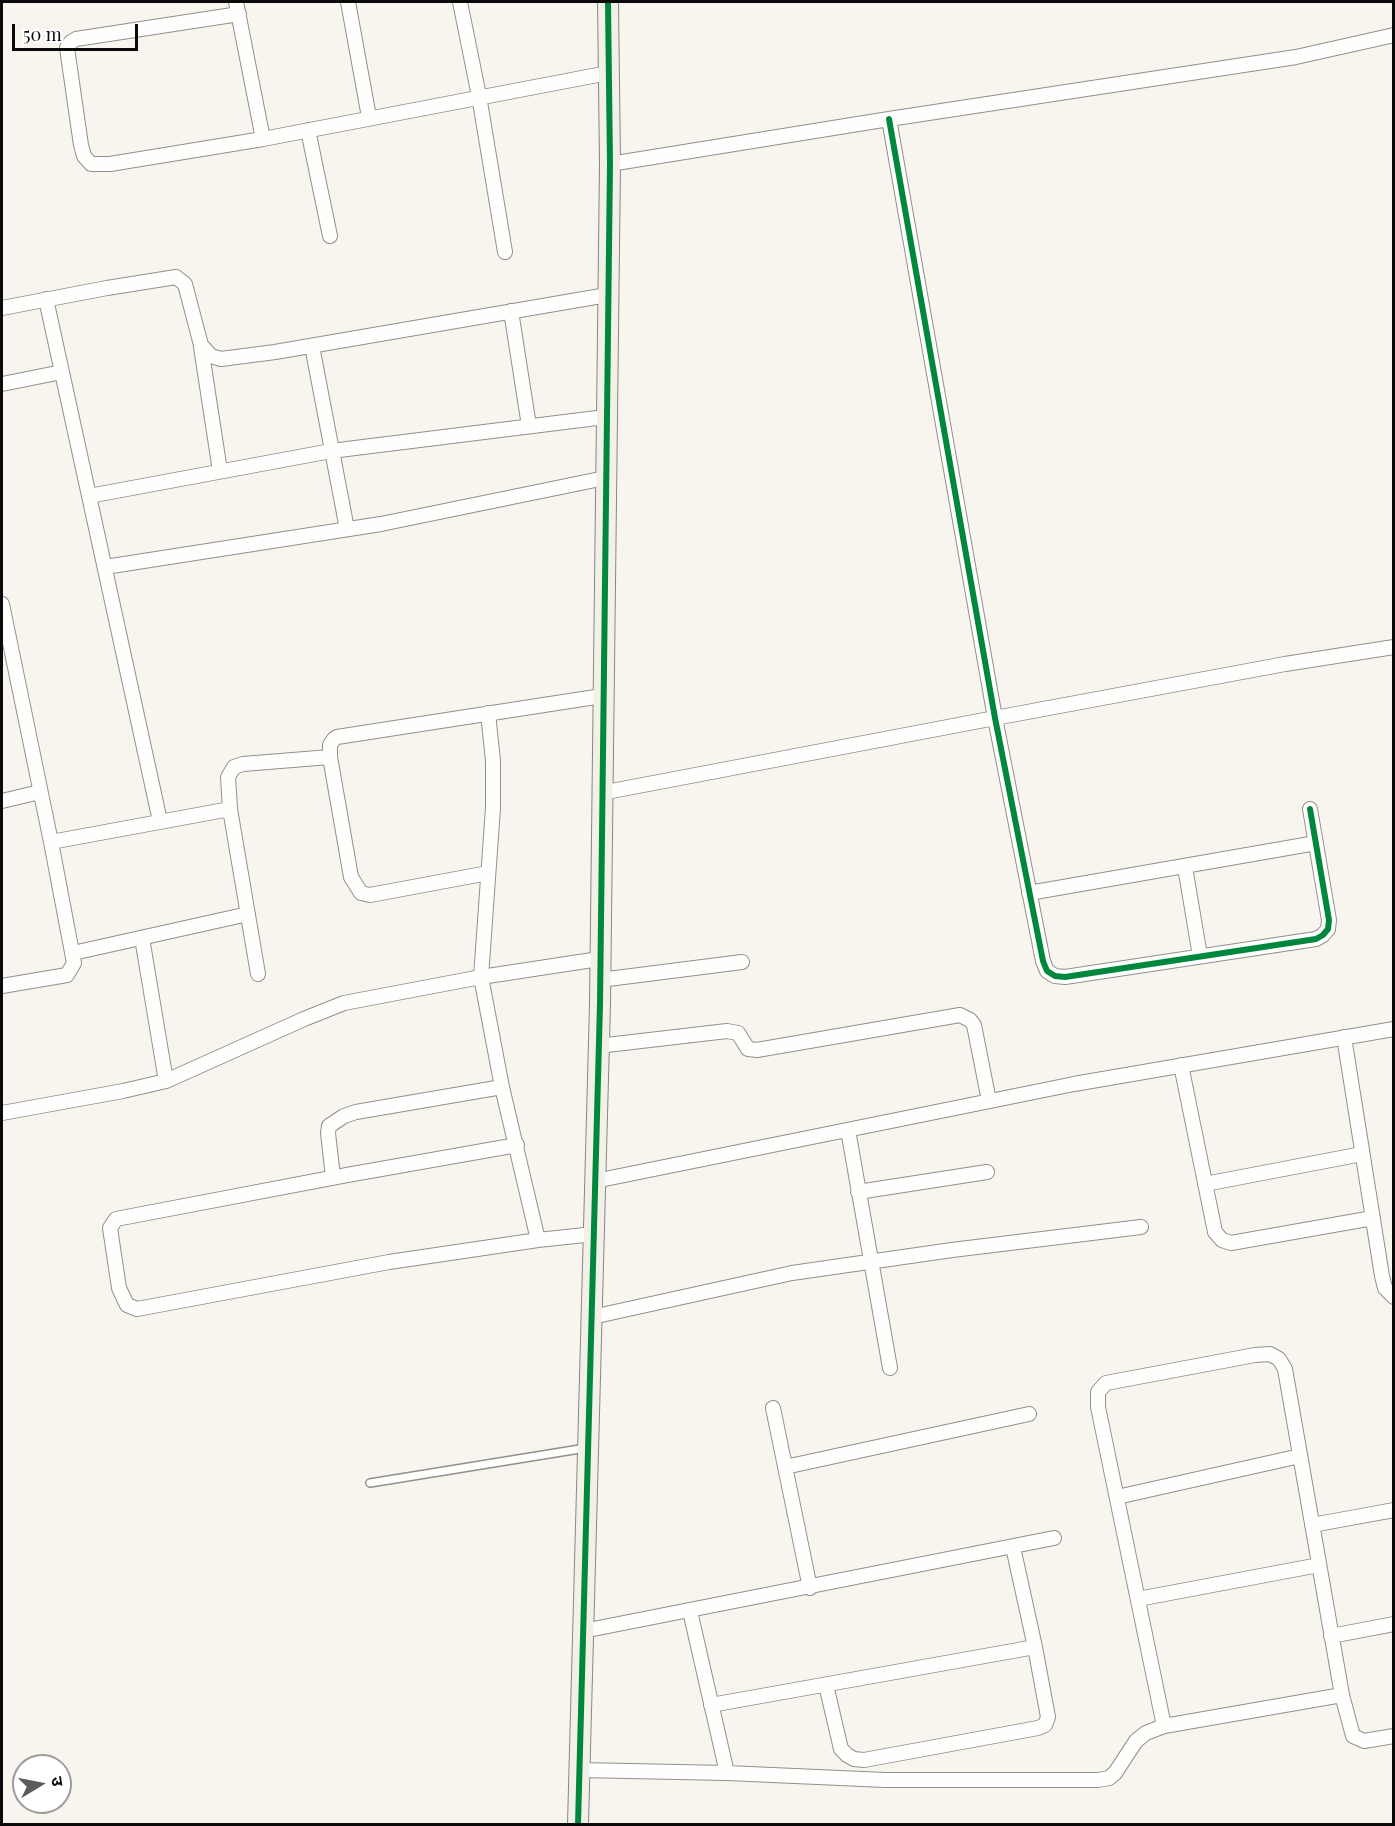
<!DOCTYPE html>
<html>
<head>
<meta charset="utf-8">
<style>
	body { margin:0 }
	#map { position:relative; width:1395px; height:1826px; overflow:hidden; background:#f8f5ee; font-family:"Playfair Display","Noto Sans Devanagari",serif }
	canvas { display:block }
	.frame { position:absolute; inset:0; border:3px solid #0a0a0a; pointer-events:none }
	.north { position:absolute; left:12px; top:1754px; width:60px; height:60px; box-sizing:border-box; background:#fff; border:2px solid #9d9d9d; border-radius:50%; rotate:80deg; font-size:16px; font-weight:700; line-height:24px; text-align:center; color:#0a0a0a }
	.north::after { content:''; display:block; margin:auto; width:21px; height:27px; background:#5d5c5a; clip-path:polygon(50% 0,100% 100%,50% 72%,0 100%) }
	.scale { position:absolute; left:12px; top:24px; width:126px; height:27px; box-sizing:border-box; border:3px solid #0a0a0a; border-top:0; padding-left:8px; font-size:18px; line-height:21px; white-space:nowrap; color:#0a0a0a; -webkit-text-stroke:4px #fff; paint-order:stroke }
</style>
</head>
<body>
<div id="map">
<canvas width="1395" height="1826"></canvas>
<div class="frame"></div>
<div class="north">उ</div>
<div class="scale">50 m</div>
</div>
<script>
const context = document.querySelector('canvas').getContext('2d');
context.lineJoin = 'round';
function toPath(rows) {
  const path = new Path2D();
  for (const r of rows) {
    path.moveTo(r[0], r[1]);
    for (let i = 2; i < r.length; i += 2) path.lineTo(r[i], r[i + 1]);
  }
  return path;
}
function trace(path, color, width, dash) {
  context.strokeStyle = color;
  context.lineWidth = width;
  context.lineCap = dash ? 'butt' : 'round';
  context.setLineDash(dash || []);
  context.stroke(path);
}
const lane = toPath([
	[370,1483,586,1448]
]);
const street = toPath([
	[236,2,263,139],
	[348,2,369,117],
	[460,2,479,96,505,252],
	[239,14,76,39,71,42,67,48,68,55,81,145,84,156,91,164,110,164,263,139,608,73],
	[889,119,995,718,1043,961,1047,971,1055,976,1065,977,1316,939,1323,935,1328,929,1329,920,1310,809],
	[308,130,330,236],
	[610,164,889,119,1296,57,1394,35],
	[46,299,160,821],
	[2,308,107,288,176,277,185,284,201,345,211,356,221,359,275,352,607,295],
	[511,311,529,426],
	[312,346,347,529],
	[201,347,220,471],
	[2,384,62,372],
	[89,496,331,451,605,417],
	[105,567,381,524,605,478],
	[2,604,51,842,74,963,67,975,2,986],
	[488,713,493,761,493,808,481,977,502,1087,538,1240,594,1234],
	[601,793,995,718,1285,664,1394,647],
	[2,801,40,792],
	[51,842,230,809],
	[1185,867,1200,956],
	[488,873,370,895,361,893,351,877,330,757,330,745,334,739,337,737,602,696],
	[1029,893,1316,843],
	[142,938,166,1081],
	[73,953,248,914],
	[258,974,230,809,228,777,234,767,243,764,330,757],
	[600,980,742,962],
	[1344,1037,1382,1276,1385,1288,1394,1297],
	[598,1046,727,1031,738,1033,748,1049,757,1050,960,1015,970,1020,974,1025,989,1101],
	[1181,1065,1215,1232,1222,1240,1231,1243,1373,1218],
	[2,1113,123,1091,166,1081,304,1019,344,1003,481,977,599,959],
	[848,1130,890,1368],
	[517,1145,347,1175,116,1219,110,1228,119,1288,127,1305,137,1309,389,1262,538,1240],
	[333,1177,328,1133,329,1126,344,1116,356,1112,502,1087],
	[595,1181,1074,1084,1394,1029],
	[1205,1184,1362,1154],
	[858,1192,987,1172],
	[592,1317,792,1273,952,1250,1141,1227],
	[773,1408,810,1588],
	[785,1467,1029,1414],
	[1117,1497,1300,1456],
	[1312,1525,1394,1510],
	[1138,1599,1319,1565],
	[690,1611,727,1773],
	[583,1631,1054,1538],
	[1331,1636,1394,1624],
	[826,1685,841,1749,847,1755,854,1759,864,1760,1038,1728,1045,1725,1048,1717,1035,1647,1013,1547],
	[711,1705,1035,1647],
	[1164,1726,1098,1407,1098,1392,1106,1383,1255,1355,1270,1354,1279,1359,1285,1369,1342,1695],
	[580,1770,727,1773,885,1780,1098,1780,1109,1778,1115,1773,1136,1741,1146,1733,1164,1726,1342,1695,1353,1736,1364,1741,1394,1736]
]);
const secondary = toPath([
	[578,1824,600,1004,610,164,608,2]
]);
const cycleway = toPath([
	[889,119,995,718,1043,961,1047,971,1055,976,1065,977,1316,939,1323,935,1328,929,1329,920,1310,809],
	[578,1824,600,1004,610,164,608,2]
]);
trace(lane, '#91908d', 10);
trace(street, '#91908d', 16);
trace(secondary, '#888683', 22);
trace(lane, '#fefefc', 7);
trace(street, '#fefefc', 14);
trace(secondary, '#f3f0e8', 20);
trace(cycleway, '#00873e', 6);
</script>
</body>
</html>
